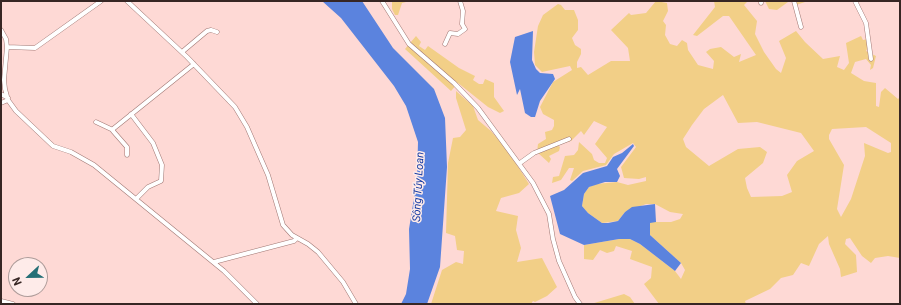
<!DOCTYPE html>
<html>
<head>
<meta charset="utf-8">
<style>
	body { margin:0 }
	#map { position:relative; width:901px; height:305px; overflow:hidden; background:#fed9d5; font-family:Roboto,sans-serif }
	canvas { display:block }
	.frame { position:absolute; inset:0; border:2px solid #372624; pointer-events:none }
	.north { position:absolute; left:8px; top:257px; width:40px; height:40px; box-sizing:border-box; background:#feebe9; border:1px solid #ae9c9a; border-radius:50%; rotate:248deg; font-size:11px; font-weight:700; line-height:16px; text-align:center; color:#372624 }
	.north::after { content:''; display:block; margin:auto; width:14px; height:18px; background:#256f76; clip-path:polygon(50% 0,100% 100%,50% 72%,0 100%) }
</style>
</head>
<body>
<div id="map">
<canvas width="901" height="305"></canvas>
<div class="frame"></div>
<div class="north">N</div>
</div>
<script>
const context = document.querySelector('canvas').getContext('2d');
context.lineJoin = 'round';
function paint(path, color) {
  context.fillStyle = color;
  context.fill(path, 'evenodd');
}
function toPath(rows) {
  const path = new Path2D();
  for (const r of rows) {
    path.moveTo(r[0], r[1]);
    for (let i = 2; i < r.length; i += 2) path.lineTo(r[i], r[i + 1]);
  }
  return path;
}
function trace(path, color, width, dash) {
  context.strokeStyle = color;
  context.lineWidth = width;
  context.lineCap = dash ? 'butt' : 'round';
  context.setLineDash(dash || []);
  context.stroke(path);
}
function write(font, color, halo, rows, align = 'center') {
  context.font = font + ' Roboto,sans-serif';
  context.lineWidth = 3;
  context.setLineDash([]);
  context.textBaseline = 'middle';
  context.strokeStyle = halo;
  context.fillStyle = color;
  for (const [text, x, y, turn = 0] of rows) {
    context.save();
    context.translate(x, y);
    context.rotate((+turn || 0) * Math.PI / 180);
    context.textAlign = isNaN(turn) ? turn : align;
    if (halo) context.strokeText(text, 0, 0);
    context.fillText(text, 0, 0);
    context.restore();
  }
}
const green = toPath([
	[392,1,406,2,402,3,398,15,395,15,392,9],
	[656,1,667,3,668,11,663,21,666,25,665,35,670,44,677,46,682,40,687,43,688,50,698,65,713,69,714,61,706,52,710,49,721,47,734,57,741,54,739,62,756,55,729,16,723,16,697,36,693,35,715,7,714,1,748,1,744,5,757,21,755,34,764,52,776,69,781,73,786,58,779,41,796,31,805,42,823,59,840,56,837,67,844,70,849,63,846,43,861,36,863,40,868,39,869,45,866,51,876,56,873,68,870,70,871,65,866,59,855,62,851,73,864,81,876,83,876,106,879,107,881,92,885,88,898,99,900,97,900,89,900,102,899,104,900,106,900,258,888,256,875,258,871,263,862,256,850,238,846,239,845,244,856,255,857,272,841,277,840,269,829,244,828,236,819,244,809,266,801,263,793,275,781,278,770,289,745,301,746,304,659,304,644,284,651,278,652,267,630,259,632,251,616,246,614,251,607,253,600,250,593,260,584,259,584,245,619,239,630,239,640,244,675,271,681,279,685,270,681,263,650,235,650,222,671,222,680,219,683,214,670,212,655,204,646,204,625,212,618,221,602,223,588,213,582,206,584,194,589,187,596,184,617,182,628,185,646,181,646,177,639,179,624,178,621,167,636,147,633,143,614,154,606,165,583,171,572,181,570,180,574,168,569,168,561,180,552,183,553,177,559,176,565,156,574,155,578,150,579,142,592,154,594,160,599,163,605,163,607,158,595,144,607,127,594,121,584,135,581,131,571,141,557,145,560,147,559,151,549,156,551,159,549,163,537,152,538,144,546,139,545,132,552,130,554,126,554,120,543,114,540,107,553,82,572,70,570,66,542,72,535,65,534,52,538,26,543,15,558,4,561,5,565,10,574,10,578,20,578,30,572,38,575,45,581,49,581,54,577,62,577,68,581,67,588,75,611,61,630,61,628,48,611,30,629,13,631,15,646,13],
	[723,95,738,123,757,122,801,133,814,151,797,161,787,175,792,192,782,196,751,197,747,188,745,178,763,163,767,152,760,147,738,149,709,166,686,147,683,139,692,125,704,109],
	[866,127,891,143,891,152,888,153,864,143,865,156,851,199,841,217,837,209,844,165,829,139,829,135,832,129],
	[765,1,808,1,796,5,794,2,788,2,777,10,769,9],
	[416,36,421,42,419,46,425,50,428,46,459,68,475,76,473,80,479,84,483,84,485,79,494,83,494,97,504,111,500,113,488,107,458,83,451,91,405,49],
	[456,91,473,106,478,120,491,131,509,152,529,184,519,193,501,198,496,211,518,216,516,230,521,248,517,262,542,258,557,287,547,296,535,302,533,301,531,304,431,304,442,270,456,262,463,264,464,251,457,250,455,236,446,233,448,163,453,138,460,137,466,130,456,98],
	[624,294,630,297,635,304,591,304]
]);
const water = toPath([
	[322,1,362,1,393,48,434,89,445,118,447,167,440,267,427,304,401,304,406,294,410,269,409,229,417,180,418,142,406,106,394,86,341,18],
	[533,31,532,60,536,69,540,73,553,74,555,79,540,101,535,117,531,117,525,113,520,89,517,95,510,62,515,37],
	[633,144,634,146,617,169,620,176,617,182,605,182,589,187,584,194,582,206,588,213,602,223,608,223,618,221,625,212,632,207,655,204,656,222,650,223,650,235,681,263,675,271,640,244,630,239,619,239,584,245,560,234,550,196,564,190,583,173,607,166,613,157,622,153]
]);
const minor = toPath([
	[127,1,187,57,235,107,247,127,268,175,283,225,292,235,308,244,318,252,343,282,356,304],
	[382,1,409,44,454,83,478,108,533,183,549,214,553,239,559,261,575,297,580,304],
	[761,1,761,3],
	[794,1,801,27],
	[855,1,866,23,871,59],
	[1,30,6,39,7,47,4,80,5,89,8,100,16,111,53,146,71,152,94,165,224,271,257,304],
	[445,44,450,33,458,34,465,29,462,24,463,11,460,1],
	[7,47,35,48,101,1],
	[182,52,207,31,211,30,217,32],
	[1,94,8,98],
	[1,103,8,100],
	[131,114,153,143,162,165,161,181,148,187,136,199],
	[96,122,113,130],
	[127,155,127,147,113,131,113,129,194,64],
	[520,163,534,153,569,139],
	[214,262,294,241,297,238],
	[1,301,13,304]
]);
const waterNames = [
	["Sông Túy Loan",419,187,-87]
];
paint(green, '#f2cf87');
paint(water, '#5b83de');
trace(minor, '#a17874', 5);
trace(minor, '#fff', 4);
write('italic 11px', '#163ba3', '#feebe9', waterNames);
</script>
</body>
</html>
